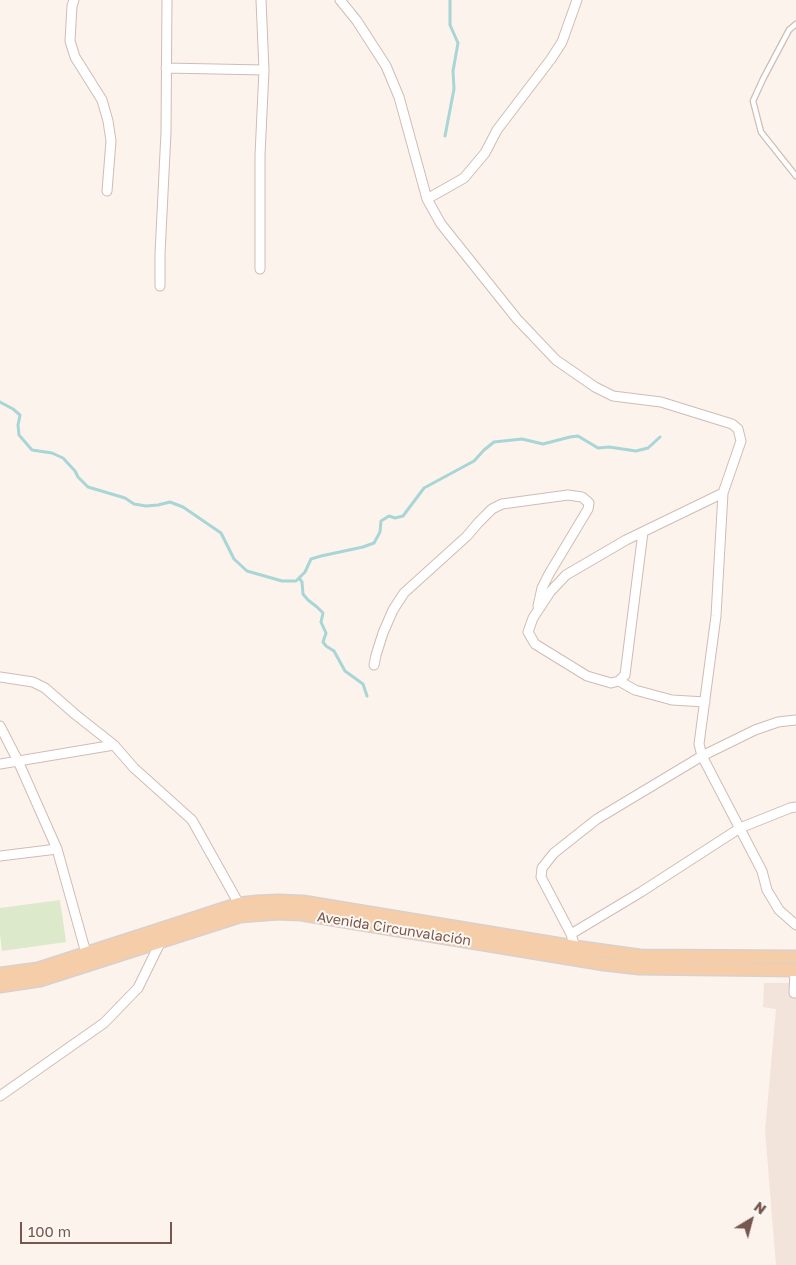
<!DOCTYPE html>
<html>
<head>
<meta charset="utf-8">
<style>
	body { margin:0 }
	#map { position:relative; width:796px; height:1265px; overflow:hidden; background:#fcf3ec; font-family:"Golos Text",sans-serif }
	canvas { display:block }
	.north { position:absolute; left:726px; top:1195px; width:50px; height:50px; -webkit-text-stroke:4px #fef8f3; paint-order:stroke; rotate:37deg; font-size:14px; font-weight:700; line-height:20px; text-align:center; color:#76574f }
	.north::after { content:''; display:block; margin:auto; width:18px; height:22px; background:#76574f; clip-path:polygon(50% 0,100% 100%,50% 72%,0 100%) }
	.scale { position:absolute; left:20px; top:1222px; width:152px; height:22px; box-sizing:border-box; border:2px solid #76574f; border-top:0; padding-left:6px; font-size:15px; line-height:18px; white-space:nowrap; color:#76574f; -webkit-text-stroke:4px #fef8f3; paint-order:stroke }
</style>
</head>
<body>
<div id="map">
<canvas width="796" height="1265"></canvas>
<div class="north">N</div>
<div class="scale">100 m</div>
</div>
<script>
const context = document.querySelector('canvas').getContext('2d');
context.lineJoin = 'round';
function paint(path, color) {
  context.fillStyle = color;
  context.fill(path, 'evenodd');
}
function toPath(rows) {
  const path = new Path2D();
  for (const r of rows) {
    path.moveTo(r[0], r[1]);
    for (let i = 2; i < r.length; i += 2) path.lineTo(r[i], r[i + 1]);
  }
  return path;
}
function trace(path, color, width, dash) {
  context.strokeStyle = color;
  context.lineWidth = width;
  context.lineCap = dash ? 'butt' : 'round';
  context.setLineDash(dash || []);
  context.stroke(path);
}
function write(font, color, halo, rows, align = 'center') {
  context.font = font + ' "Golos Text",sans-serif';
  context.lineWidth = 4;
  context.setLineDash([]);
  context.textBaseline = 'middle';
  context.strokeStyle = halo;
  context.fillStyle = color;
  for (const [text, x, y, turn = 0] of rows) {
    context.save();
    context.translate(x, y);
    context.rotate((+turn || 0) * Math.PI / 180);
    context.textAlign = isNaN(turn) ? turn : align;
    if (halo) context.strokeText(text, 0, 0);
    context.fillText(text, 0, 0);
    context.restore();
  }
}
const residential = toPath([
	[764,983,796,983,796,1265,776,1265,765,1131,776,1009,763,1007]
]);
const green = toPath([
	[60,900,66,942,2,951,0,934,0,908]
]);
const stream = toPath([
	[445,136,454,89,453,71,458,43,450,25,450,0],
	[0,402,13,409,20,415,18,425,19,435,32,450,52,453,63,458,75,471,78,477,88,487,125,498,134,504,146,506,158,505,170,502,183,507,221,533,234,559,247,571,282,581,296,581,305,572,311,559,321,556,363,547,374,543,380,532,381,521,389,516,395,518,403,516,424,488,474,461,484,450,494,442,522,439,543,444,570,437,578,436,598,448,609,447,636,451,648,448,660,437],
	[299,578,302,582,303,594,308,600,317,607,323,613,321,622,326,633,323,642,326,646,334,651,345,671,363,684,367,696]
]);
const lane = toPath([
	[796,24,789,30,763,79,753,101,761,132,796,176]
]);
const street = toPath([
	[74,0,72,6,70,41,75,57,102,100,108,121,111,141,107,191],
	[340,0,357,21,386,66,399,97,427,199,441,224,517,319,556,360,595,387,613,396,661,402,732,424,738,429,741,441,723,493,716,616,699,744,702,756,762,871,767,890,779,910,796,925],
	[166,68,264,70],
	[427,199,464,178,485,153,497,130,551,59,562,42,577,0],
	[260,269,260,155,264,70,261,0],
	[160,286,160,254,166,132,167,0],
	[643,532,625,675,619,681,611,683,587,676,535,644,528,632,533,618,550,592,566,575,626,540,723,493],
	[374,665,376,655,383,633,393,610,404,593,467,536,478,523,492,509,502,504,568,495,582,497,589,503,588,509,549,574,542,588,538,606],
	[0,677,33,682,45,688,76,715,114,745,134,768,192,820,239,904],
	[619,681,635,690,672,700,705,702],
	[0,726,18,761,57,849,86,953],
	[0,764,114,745],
	[0,856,57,849],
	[571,934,641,892,740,828,790,808,796,807],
	[575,951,575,947,571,934,541,877,542,868,554,853,597,819,702,756,755,730,778,722,796,720],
	[795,970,794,993,796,993],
	[0,1096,104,1023,138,988,161,941]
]);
const primary = toPath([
	[0,974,38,969,239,904,256,902,278,901,303,902,575,947,640,956,796,957],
	[0,986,40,980,240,916,278,913,301,914,604,964,639,968,796,970]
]);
const streetNames = [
	["Avenida Circunvalación",394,929,9]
];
paint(residential, '#f3e4db');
paint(green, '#dce9ca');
trace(stream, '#a8d6d6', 3);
trace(lane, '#d0bcb4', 7);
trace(street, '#d0bcb4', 11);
trace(primary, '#d9d0ce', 15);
trace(lane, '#fff', 4.5);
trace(street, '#fff', 9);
trace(primary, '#f5cda9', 12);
write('14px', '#76574f', '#fef8f3', streetNames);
</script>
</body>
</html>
